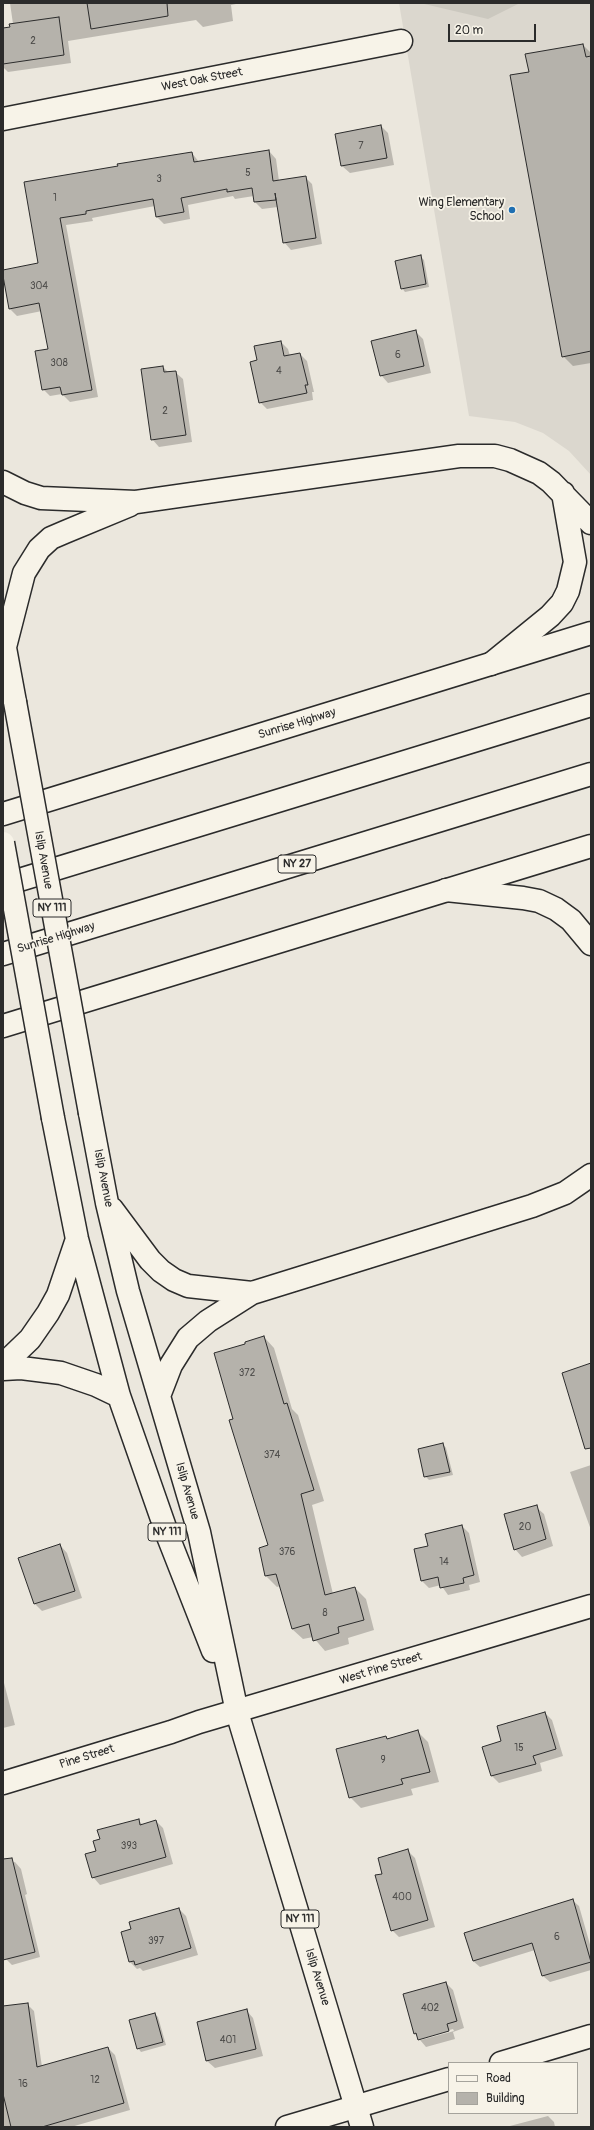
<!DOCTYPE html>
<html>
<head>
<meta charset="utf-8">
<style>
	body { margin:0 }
	#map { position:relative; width:594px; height:2130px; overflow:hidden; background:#ebe7dd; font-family:Pangolin,sans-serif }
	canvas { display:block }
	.frame { position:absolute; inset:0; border:4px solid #2b2b2b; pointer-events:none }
	.legend { position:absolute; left:448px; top:2062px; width:130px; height:52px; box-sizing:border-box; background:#f7f3e8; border:1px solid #a5a39c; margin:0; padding:5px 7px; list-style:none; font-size:12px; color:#2b2b2b }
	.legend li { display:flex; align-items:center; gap:8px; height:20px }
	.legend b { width:20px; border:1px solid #a5a39c }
	.scale { position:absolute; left:448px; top:24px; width:88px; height:18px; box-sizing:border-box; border:2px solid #2b2b2b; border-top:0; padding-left:5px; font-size:12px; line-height:14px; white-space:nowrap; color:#2b2b2b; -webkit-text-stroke:3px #f7f3e8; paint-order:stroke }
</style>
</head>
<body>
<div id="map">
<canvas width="594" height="2130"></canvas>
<div class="frame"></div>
<ul class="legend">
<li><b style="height:5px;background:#f7f3e8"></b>Road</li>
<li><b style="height:11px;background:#b5b2ab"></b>Building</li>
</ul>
<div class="scale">20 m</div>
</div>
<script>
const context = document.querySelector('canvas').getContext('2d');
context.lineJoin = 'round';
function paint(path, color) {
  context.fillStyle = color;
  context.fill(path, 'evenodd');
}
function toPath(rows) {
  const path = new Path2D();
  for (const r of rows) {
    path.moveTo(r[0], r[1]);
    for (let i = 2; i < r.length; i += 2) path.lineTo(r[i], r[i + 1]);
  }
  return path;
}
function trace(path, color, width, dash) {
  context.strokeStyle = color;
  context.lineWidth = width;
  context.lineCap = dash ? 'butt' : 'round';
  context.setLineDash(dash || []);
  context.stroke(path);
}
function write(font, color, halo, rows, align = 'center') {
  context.font = font + ' Pangolin,sans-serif';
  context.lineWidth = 3.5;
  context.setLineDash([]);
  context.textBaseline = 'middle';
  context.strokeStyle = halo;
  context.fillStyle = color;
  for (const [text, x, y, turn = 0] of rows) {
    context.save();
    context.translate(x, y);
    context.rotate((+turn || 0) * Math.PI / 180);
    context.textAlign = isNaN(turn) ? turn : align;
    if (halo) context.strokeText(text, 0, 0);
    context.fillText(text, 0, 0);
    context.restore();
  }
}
const built = toPath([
	[399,3,591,3,591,475,569,451,543,433,515,422,469,416]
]);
const green = toPath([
	[420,3,520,3,488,19]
]);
const shadow = toPath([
	[10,3,236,3,236,4,231,5,233,21,203,27,196,20,68,41,71,63,8,72,3,67,3,29,11,28,13,24],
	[583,45,591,53,591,363,573,366,563,356,530,72],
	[381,126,388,133,394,165,350,173,342,166],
	[269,151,276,159,279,181,305,177,312,184,322,244,291,250,284,242,278,207,262,209,255,202,254,196,235,199,233,196,188,205,190,219,164,224,157,217,155,206,92,218,93,221,66,225,98,397,70,402,62,394,50,396,43,389,49,349,42,311,17,316,10,309,39,264,25,183,192,153,199,162],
	[420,256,424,260,429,287,405,292,402,288],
	[416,332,423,339,431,373,388,383,381,375],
	[281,342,288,349,290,356,300,354,307,361,314,392,312,392,313,400,267,409,260,402,258,361],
	[163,367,169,373,175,372,183,379,192,442,159,447,152,439],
	[264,1337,274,1348,292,1409,298,1415,324,1501,312,1505,333,1594,355,1588,366,1599,374,1630,348,1638,349,1644,325,1651,313,1637,303,1639,292,1629,280,1586,277,1587,266,1576,260,1548,269,1546,234,1420,246,1345],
	[443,1444,446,1448,453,1475,429,1480,425,1476],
	[591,1465,591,1530,570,1472],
	[536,1507,544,1514,553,1546,522,1557,515,1549],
	[462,1526,469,1533,480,1582,469,1585,470,1590,448,1595,441,1585,429,1588,422,1581,429,1547],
	[60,1545,67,1553,82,1598,42,1611,34,1603],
	[3,1679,15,1725,3,1728],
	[545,1713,552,1720,563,1756,540,1763,542,1771,499,1783,492,1776,484,1747,502,1742],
	[418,1732,428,1742,439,1782,411,1789,413,1795,361,1808,350,1797,386,1737,389,1740],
	[138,1820,143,1825,156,1821,163,1828,173,1864,100,1885,93,1877,97,1851,101,1840],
	[408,1851,415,1858,435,1927,399,1937,392,1930],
	[15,1862,21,1869,27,1894,25,1895,40,1957,12,1965,6,1959,3,1946,3,1865],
	[572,1900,579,1906,591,1948,591,1970,550,1982,543,1976,535,1950,480,1967,473,1961,465,1933],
	[179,1909,186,1916,198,1955,143,1971,140,1968,137,1969,130,1962],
	[446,1983,453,1990,464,2028,453,2032,455,2039,426,2047,415,2034,404,1995],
	[453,2029,454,2031,421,2040,420,2038],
	[27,2004,34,2011,42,2067,108,2048,115,2055,130,2110,71,2127,3,2127,3,2098,5,2097,3,2090,3,2023],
	[246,2010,253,2018,263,2056,215,2068,207,2061],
	[155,2014,158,2017,166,2045,141,2052,138,2048],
	[548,2116,554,2122,555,2127,506,2127]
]);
const building = toPath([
	[87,3,167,3,168,16,91,29,87,3],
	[59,17,64,55,3,64,3,28,10,27,9,24,59,17],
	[583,44,586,57,591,56,591,351,562,357,510,75,529,72,525,54,583,44],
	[381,125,387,158,341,166,335,134,381,125],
	[269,150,273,181,306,176,316,238,283,243,275,193,276,200,254,202,252,188,227,192,227,189,181,198,184,212,156,217,153,199,86,211,86,214,60,218,92,390,62,395,60,387,42,390,35,351,48,349,39,303,9,309,3,276,3,270,38,263,24,182,118,166,117,164,192,152,194,162,269,150],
	[421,255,426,284,401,289,395,261,421,255],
	[416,330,424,366,380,376,371,341,416,330],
	[281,341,284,356,300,353,308,385,305,385,307,393,259,403,250,362,257,360,254,346,281,341],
	[163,366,164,372,176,371,186,435,151,440,141,369,163,366],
	[264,1336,284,1404,287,1403,314,1490,301,1494,325,1595,355,1587,364,1620,338,1627,339,1633,313,1641,309,1624,292,1629,276,1574,265,1576,259,1548,268,1545,229,1420,233,1419,214,1353,245,1344,245,1342,264,1336],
	[591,1363,591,1448,585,1449,562,1373,591,1363],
	[443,1443,450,1472,424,1477,418,1449,443,1443],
	[537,1505,546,1539,514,1550,504,1514,537,1505],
	[462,1525,474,1575,463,1578,464,1583,440,1588,438,1577,421,1581,414,1549,428,1546,425,1534,462,1525],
	[60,1544,75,1591,34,1604,18,1558,60,1544],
	[545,1712,556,1749,533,1756,536,1764,491,1776,482,1747,501,1741,497,1726,545,1712],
	[418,1730,430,1772,401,1779,403,1784,349,1798,336,1749,386,1736,387,1739,418,1730],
	[139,1819,140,1825,156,1820,166,1857,92,1878,85,1854,96,1851,93,1841,100,1839,97,1830,139,1819],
	[408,1849,428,1920,391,1931,375,1875,382,1874,378,1858,408,1849],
	[12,1858,35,1952,3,1960,3,1859,12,1858],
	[573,1899,591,1962,542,1976,532,1943,473,1961,464,1933,573,1899],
	[179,1908,191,1948,135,1965,134,1961,129,1962,121,1932,131,1929,129,1922,179,1908],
	[446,1982,457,2021,447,2024,449,2031,418,2040,416,2033,414,2034,403,1994,446,1982],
	[28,2003,37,2067,108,2047,124,2103,42,2127,11,2127,3,2094,3,2006,28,2003],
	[247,2009,256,2049,206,2061,197,2022,247,2009],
	[155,2013,163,2042,137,2049,129,2020,155,2013]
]);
const street = toPath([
	[3,119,401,41],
	[3,1783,171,1732,199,1722,591,1606],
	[501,2063,591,2036],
	[287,2127,449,2079]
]);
const secondary = toPath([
	[3,814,591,633],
	[3,1026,591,846]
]);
const primary = toPath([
	[3,482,25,493,41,498,136,502,459,456,495,456,510,460,539,473,551,482,591,523],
	[3,637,15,702],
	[5,647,24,573,39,549,51,538,65,532,130,505],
	[491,664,550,616,562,603,568,591,575,562,563,493],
	[446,890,523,898,539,901,556,909,571,920,591,944],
	[90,1113,107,1203,128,1291,199,1532,237,1712,362,2127],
	[53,1118,77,1239,119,1396,169,1539,213,1651],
	[112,1209,150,1260,161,1271,174,1280,188,1286,252,1293],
	[3,1365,30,1339,48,1313,58,1295,77,1239],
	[3,1369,21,1368,61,1373,96,1385,119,1396],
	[159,1396,171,1365,188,1338,208,1321,252,1293,532,1206,565,1193,591,1175]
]);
const highway = toPath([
	[3,885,591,705],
	[3,954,591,774]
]);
const primaryBridge = toPath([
	[15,702,90,1113],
	[3,843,53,1118]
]);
const markers = [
	[512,210,4,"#1f6fb2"]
];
const numberNames = [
	["2",33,41],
	["7",361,146],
	["5",248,173],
	["3",159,179],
	["1",55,198],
	["304",39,286],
	["6",398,355],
	["308",59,363],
	["4",279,371],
	["2",165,411],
	["372",247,1373],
	["374",272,1455],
	["20",525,1527],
	["376",287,1552],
	["14",444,1562],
	["8",325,1613],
	["15",519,1748],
	["9",383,1760],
	["393",129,1846],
	["400",402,1897],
	["6",557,1937],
	["397",156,1941],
	["402",430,2008],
	["401",228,2040],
	["12",95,2080],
	["16",23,2084]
];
const shields = [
	[297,864,38],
	[52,908,38],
	[167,1532,38],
	[300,1919,38]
];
const shieldNames = [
	["NY 27",297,864],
	["NY 111",52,908],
	["NY 111",167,1532],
	["NY 111",300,1919]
];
const streetNames = [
	["West Oak Street",202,80,-11],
	["Sunrise Highway",297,724,-17],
	["Islip Avenue",43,860,80],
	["Sunrise Highway",56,938,-17],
	["Islip Avenue",103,1178,79],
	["Islip Avenue",187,1491,74],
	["West Pine Street",381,1669,-17],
	["Pine Street",87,1757,-17],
	["Islip Avenue",317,1977,73]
];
const poiNames = [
	["Wing Elementary",504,203],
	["School",504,217]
];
paint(built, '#dbd7ce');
paint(green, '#cbc8bf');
paint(shadow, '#0003');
paint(building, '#b5b2ab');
trace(building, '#2b2b2b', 1);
trace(street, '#2b2b2b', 25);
trace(secondary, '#2b2b2b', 25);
trace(primary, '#2b2b2b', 25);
trace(highway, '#2b2b2b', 25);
trace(street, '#f7f3e8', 22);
trace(secondary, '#f7f3e8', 22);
trace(primary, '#f7f3e8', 22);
trace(highway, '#f7f3e8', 22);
trace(primaryBridge, '#2b2b2b', 25, []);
trace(primaryBridge, '#f7f3e8', 22);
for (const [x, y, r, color] of markers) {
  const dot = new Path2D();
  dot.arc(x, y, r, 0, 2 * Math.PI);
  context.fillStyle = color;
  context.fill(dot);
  trace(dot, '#f7f3e8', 1.5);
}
write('10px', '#4e4d4b', null, numberNames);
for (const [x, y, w] of shields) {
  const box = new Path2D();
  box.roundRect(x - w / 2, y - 9, w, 18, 3);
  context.fillStyle = '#f7f3e8';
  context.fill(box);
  trace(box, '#2b2b2b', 1);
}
write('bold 11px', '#2b2b2b', null, shieldNames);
write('12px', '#2b2b2b', '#f7f3e8', streetNames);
write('12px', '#2b2b2b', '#f7f3e8', poiNames, 'right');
</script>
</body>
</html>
